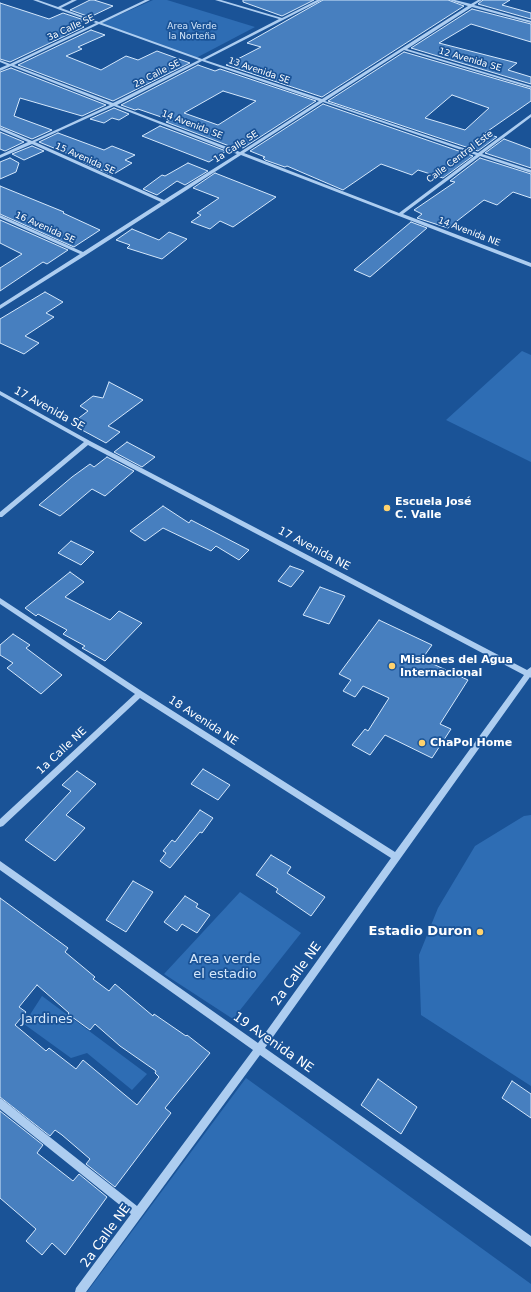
<!DOCTYPE html>
<html>
<head>
<meta charset="utf-8">
<style>
	body { margin:0 }
	canvas { display:block; background:#1a5397 }
</style>
</head>
<body>
<canvas width="531" height="1292"></canvas>
<script>
const context = document.querySelector('canvas').getContext('2d');
context.lineJoin = 'round';
function paint(path, color) {
  context.fillStyle = color;
  context.fill(path, 'evenodd');
}
function toPath(rows) {
  const path = new Path2D();
  for (const r of rows) {
    path.moveTo(r[0], r[1]);
    for (let i = 2; i < r.length; i += 2) path.lineTo(r[i], r[i + 1]);
  }
  return path;
}
function trace(path, color, width, dash) {
  context.strokeStyle = color;
  context.lineWidth = width;
  context.lineCap = dash ? 'butt' : 'round';
  context.setLineDash(dash || []);
  context.stroke(path);
}
function write(font, color, halo, rows, align = 'center') {
  context.font = font + ' "DejaVu Sans",sans-serif';
  context.lineWidth = 3.5;
  context.setLineDash([]);
  context.textBaseline = 'middle';
  context.strokeStyle = halo;
  context.fillStyle = color;
  for (const [text, x, y, turn = 0] of rows) {
    context.save();
    context.translate(x, y);
    context.rotate((+turn || 0) * Math.PI / 180);
    context.textAlign = isNaN(turn) ? turn : align;
    if (halo) context.strokeText(text, 0, 0);
    context.fillText(text, 0, 0);
    context.restore();
  }
}
const green = toPath([
	[153,0,167,0,255,27,196,58,99,24],
	[522,351,531,355,531,462,446,420],
	[531,815,531,1086,421,1015,419,955,438,908,475,846,524,816],
	[240,892,301,933,233,1019,164,974],
	[42,996,147,1074,132,1090,87,1053,71,1058,24,1024],
	[246,1078,531,1284,531,1292,87,1292]
]);
const building = toPath([
	[90,0,94,0,113,6,90,17,70,10,90,0],
	[243,0,314,0,282,16,243,2,243,0],
	[323,0,448,0,464,6,322,97,226,65,261,47,247,43,323,0],
	[483,0,510,0,502,5,531,13,531,19,478,4,483,0],
	[0,3,49,19,63,13,84,20,76,24,84,27,10,62,0,59,0,3],
	[472,9,531,24,531,42,471,24,439,43,517,63,508,70,531,77,531,84,411,48,472,9],
	[91,30,105,35,78,47,82,49,66,56,101,70,126,56,138,60,157,51,190,63,113,101,18,65,91,30],
	[404,52,531,89,531,101,485,133,497,137,478,151,328,101,404,52],
	[452,95,489,108,465,130,425,118,452,95],
	[198,65,215,71,220,69,316,101,243,148,235,145,232,147,166,122,170,120,138,109,135,110,121,105,198,65],
	[223,91,256,101,218,125,184,113,223,91],
	[11,68,106,105,82,116,20,98,14,116,52,130,32,139,0,126,0,72,11,68],
	[323,104,473,156,443,178,418,170,412,175,381,164,343,190,287,166,285,167,265,160,263,158,265,157,250,151,323,104],
	[114,108,129,114,119,120,112,118,104,123,90,119,114,108],
	[160,126,226,151,209,162,142,136,160,126],
	[0,132,24,142,5,151,0,149,0,132],
	[58,133,104,150,112,146,135,155,125,160,132,163,112,175,83,162,86,161,39,142,58,133],
	[504,139,531,149,531,168,485,153,504,139],
	[32,146,44,151,24,160,12,154,32,146],
	[10,158,19,163,16,172,0,179,0,162,10,158],
	[480,158,531,174,531,198,513,192,497,205,484,200,448,228,417,218,422,214,414,210,455,182,450,181,480,158],
	[188,163,208,171,185,185,177,181,157,195,143,189,162,175,165,176,188,163],
	[215,173,276,197,233,227,220,221,210,229,191,222,201,215,197,213,219,198,193,188,215,173],
	[0,186,64,212,63,213,100,230,74,247,0,214,0,186],
	[0,220,68,250,47,264,43,262,0,291,0,268,22,254,0,243,0,220],
	[411,222,427,228,370,277,354,270,411,222],
	[132,229,159,240,169,232,187,239,162,259,127,248,130,245,116,240,132,229],
	[45,292,63,302,46,313,54,317,25,336,39,343,24,354,0,343,0,319,45,292],
	[109,382,143,400,108,426,120,432,106,443,71,424,88,411,80,406,93,396,103,398,109,382],
	[127,442,155,457,142,467,114,452,127,442],
	[107,457,134,471,105,496,92,489,60,516,39,505,72,477,90,464,94,467,107,457],
	[163,506,189,523,191,520,249,550,239,560,216,546,211,551,163,528,145,541,130,531,163,506],
	[71,541,94,552,81,565,58,553,71,541],
	[290,566,304,571,291,587,278,581,290,566],
	[70,572,84,582,65,597,110,620,119,611,142,623,105,661,82,648,85,646,63,634,67,630,38,614,36,616,25,608,70,572],
	[320,587,345,596,329,624,303,615,320,587],
	[379,620,432,645,422,659,468,680,440,724,451,729,432,758,385,735,370,755,352,745,365,729,368,731,389,698,363,686,355,697,343,691,351,680,339,674,379,620],
	[13,634,30,645,26,648,62,675,41,694,7,668,13,663,0,655,0,645,13,634],
	[203,769,230,785,218,800,191,784,203,769],
	[77,771,96,784,66,815,85,828,55,861,25,840,71,791,62,785,77,771],
	[200,810,213,818,202,833,200,832,170,868,160,861,166,853,163,851,172,840,175,842,200,810],
	[271,855,291,867,287,873,325,897,311,916,276,892,278,889,256,875,271,855],
	[133,881,153,892,126,932,106,920,133,881],
	[185,896,198,904,196,907,210,915,197,933,182,924,177,931,164,922,185,896],
	[0,898,68,948,65,952,95,977,93,979,109,991,115,984,153,1016,154,1014,186,1036,187,1035,210,1053,165,1108,171,1113,115,1187,86,1164,90,1159,62,1135,55,1130,50,1136,0,1097,0,898],
	[37,985,69,1013,68,1014,90,1030,95,1024,120,1046,156,1071,155,1073,159,1077,137,1105,83,1060,76,1069,49,1048,46,1051,15,1025,26,1012,19,1007,37,985],
	[378,1079,417,1107,401,1134,361,1105,378,1079],
	[512,1081,531,1094,531,1118,502,1098,512,1081],
	[0,1111,43,1145,37,1153,73,1181,79,1174,107,1197,65,1255,52,1243,42,1255,26,1241,36,1229,0,1198,0,1111]
]);
const minor = toPath([
	[33,0,38,0,58,7,72,0,77,0,61,8,99,22,145,0,150,0,102,23,202,59,279,19,215,0,221,0,282,18,317,0,322,0,205,60,322,99,468,6,449,0,455,0,471,4,478,0,482,0,474,5,531,21,531,23,472,7,407,49,531,86,531,88,404,50,325,101,478,153,531,114,531,117,482,154,531,170,531,173,480,156,403,214,531,263,531,267,241,155,86,255,0,309,0,305,80,254,0,218,0,215,83,252,161,202,32,144,0,158,0,155,28,142,0,130,0,127,32,141,110,105,11,66,0,71,0,68,7,65,0,62,0,60,10,64,96,23,33,0],
	[99,24,199,60,113,103,14,65,99,24],
	[202,61,319,101,240,152,117,105,202,61],
	[323,102,476,155,399,213,244,153,323,102],
	[114,106,237,154,164,200,35,142,114,106],
	[0,391,90,441,527,670,531,667,531,678,530,677,265,1048,531,1236,531,1247,260,1055,86,1292,75,1292,76,1288,131,1214,0,1109,0,1098,3,1100,137,1206,253,1050,0,870,0,861,258,1043,391,858,140,698,3,826,0,827,0,819,135,694,0,604,0,598,143,692,395,852,524,675,88,445,2,517,0,517,0,512,84,442,0,395,0,391]
]);
const markers = [
	[387,508,4,"#ffd26d"],
	[392,666,4,"#ffd26d"],
	[422,743,4,"#ffd26d"],
	[480,932,4,"#ffd26d"]
];
const farParknames = [
	["Area Verde",192,27],
	["la Norteña",192,37]
];
const farStreetnames = [
	["3a Calle SE",71,28,-25],
	["12 Avenida SE",470,60,16],
	["13 Avenida SE",259,71,19],
	["2a Calle SE",157,74,-27],
	["14 Avenida SE",192,125,21],
	["1a Calle SE",236,147,-33],
	["Calle Central Este",460,157,-37],
	["15 Avenida SE",85,159,24],
	["16 Avenida SE",45,228,24],
	["14 Avenida NE",469,232,21]
];
const streetNames = [
	["17 Avenida SE",49,409,29],
	["17 Avenida NE",314,549,28],
	["18 Avenida NE",203,721,33],
	["1a Calle NE",62,751,-43]
];
const poiNames = [
	["Escuela José",395,502],
	["C. Valle",395,515],
	["Misiones del Agua",400,660],
	["Internacional",400,673],
	["ChaPol Home",430,743]
];
const nearPoinames = [
	["Estadio Duron",472,932]
];
const nearParknames = [
	["Area verde",225,960],
	["el estadio",225,975],
	["Jardines",47,1020]
];
const nearStreetnames = [
	["2a Calle NE",297,974,-54],
	["19 Avenida NE",273,1043,35],
	["2a Calle NE",106,1236,-54]
];
paint(green, '#2e6db4');
paint(building, '#477fbf');
trace(building, '#d4e7fb', 1);
paint(minor, '#adcdf0');
for (const [x, y, r, color] of markers) {
  const dot = new Path2D();
  dot.arc(x, y, r, 0, 2 * Math.PI);
  context.fillStyle = color;
  context.fill(dot);
  trace(dot, '#1a5397', 1.5);
}
write('9px', '#d4e7fb', '#1a5397', farParknames);
write('9px', '#fff', '#1a5397', farStreetnames);
write('11px', '#fff', '#1a5397', streetNames);
write('bold 11px', '#fff', '#1a5397', poiNames, 'left');
write('bold 13px', '#fff', '#1a5397', nearPoinames, 'right');
write('13px', '#d4e7fb', '#1a5397', nearParknames);
write('13px', '#fff', '#1a5397', nearStreetnames);
</script>
</body>
</html>
